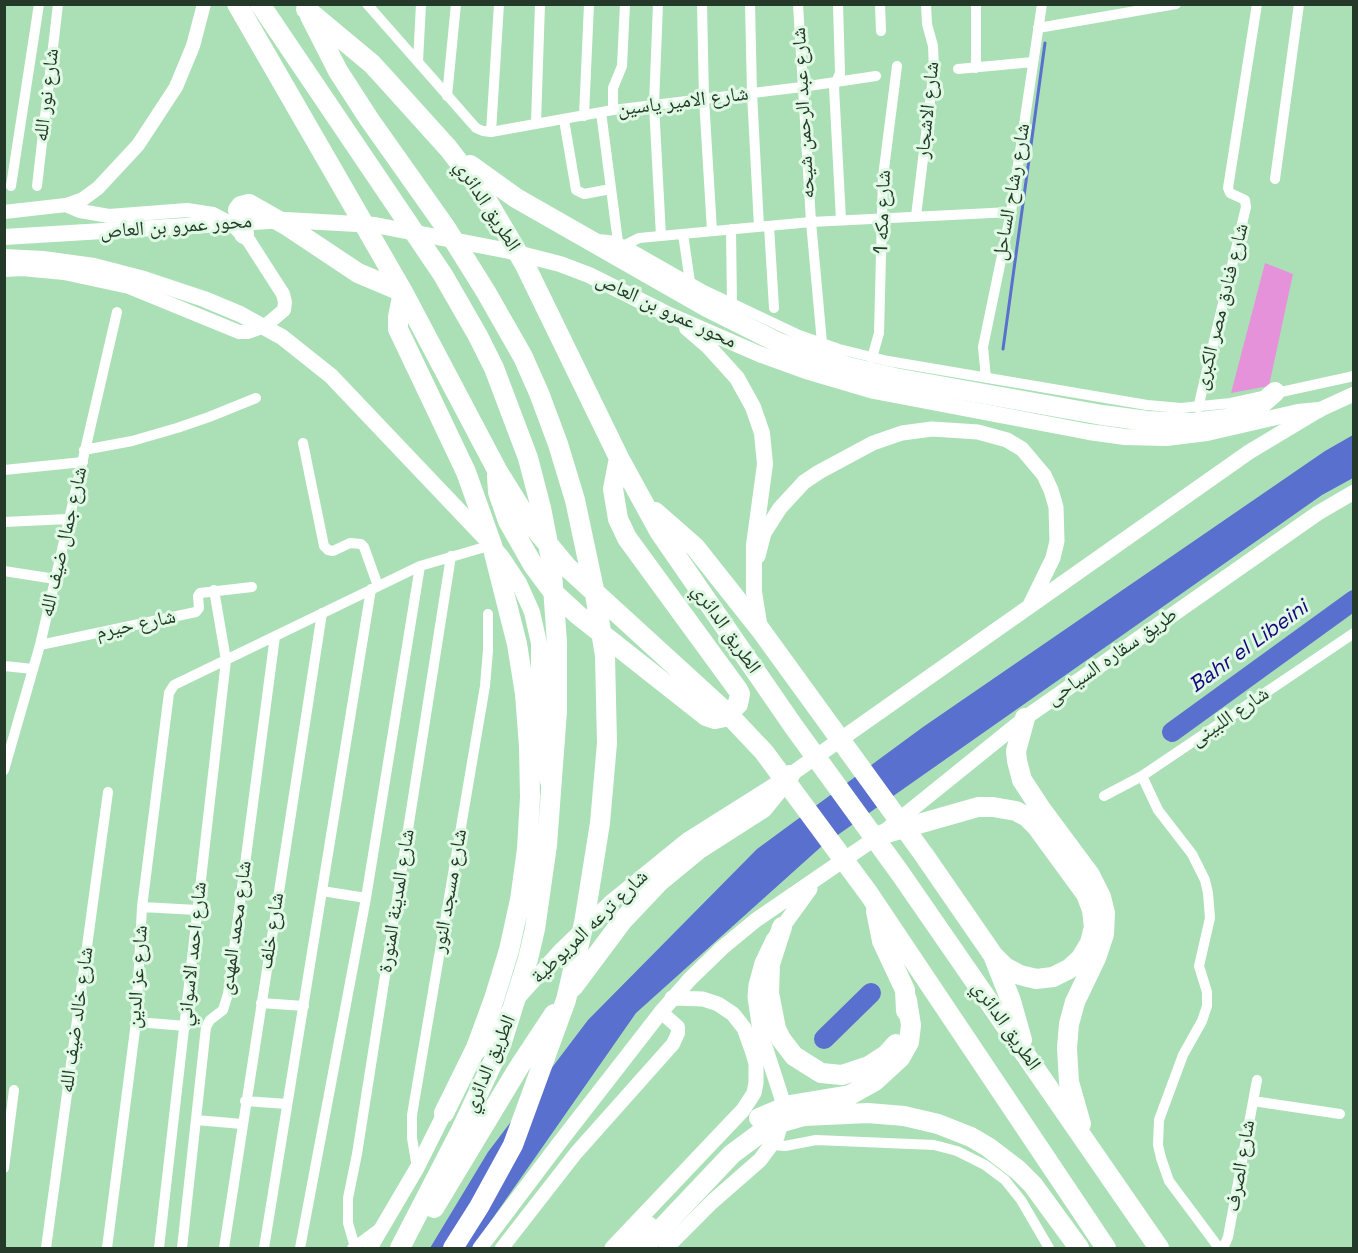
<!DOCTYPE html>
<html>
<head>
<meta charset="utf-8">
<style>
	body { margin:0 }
	#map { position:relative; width:1358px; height:1253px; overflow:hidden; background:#abe0b7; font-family:"Space Grotesk",sans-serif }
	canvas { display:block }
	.frame { position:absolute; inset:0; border:6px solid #243929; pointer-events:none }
</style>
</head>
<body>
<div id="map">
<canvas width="1358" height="1253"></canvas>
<div class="frame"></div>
</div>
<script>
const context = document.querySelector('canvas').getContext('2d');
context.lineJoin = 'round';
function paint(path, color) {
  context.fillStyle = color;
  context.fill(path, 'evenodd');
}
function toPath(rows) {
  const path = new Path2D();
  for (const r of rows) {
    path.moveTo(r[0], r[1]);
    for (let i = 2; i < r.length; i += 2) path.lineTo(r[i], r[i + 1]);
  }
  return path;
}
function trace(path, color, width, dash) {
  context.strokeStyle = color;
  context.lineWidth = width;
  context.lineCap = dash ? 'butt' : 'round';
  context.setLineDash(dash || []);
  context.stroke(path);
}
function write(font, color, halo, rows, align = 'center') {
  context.font = font + ' "Space Grotesk","Noto Naskh Arabic",sans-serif';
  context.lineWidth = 6;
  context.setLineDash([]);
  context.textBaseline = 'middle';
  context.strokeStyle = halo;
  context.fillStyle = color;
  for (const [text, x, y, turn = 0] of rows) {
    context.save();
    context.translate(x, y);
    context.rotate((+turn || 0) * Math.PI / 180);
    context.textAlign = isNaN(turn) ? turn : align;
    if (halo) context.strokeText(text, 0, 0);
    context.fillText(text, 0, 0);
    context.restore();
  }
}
const green = toPath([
	[1265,263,1293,274,1269,386,1231,393]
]);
const water = toPath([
	[1353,435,1353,478,1322,495,822,846,636,1013,472,1248,430,1248,488,1152,588,1020,757,849,923,727,1325,451]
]);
const stream = toPath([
	[1003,349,1045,43]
]);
const river = toPath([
	[1172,732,1354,600],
	[824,1039,871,993]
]);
const minor = toPath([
	[367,4,476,128,483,131,491,132,613,110,802,87,876,76],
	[658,4,654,105,661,236],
	[702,4,704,99,712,231],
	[750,4,752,93,759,227],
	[798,4,811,222,822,343],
	[838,4,840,73,834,87,841,220],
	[880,4,881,31],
	[976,4,976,68],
	[1038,28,1176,4],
	[418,62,421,4],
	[958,69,1033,62],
	[447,96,456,4],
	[613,110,613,88,622,66,625,4],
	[601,112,618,242],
	[584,116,589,4],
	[564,120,576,190,584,194,611,189],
	[536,123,540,4],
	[491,132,499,4],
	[1275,179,1299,4],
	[11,186,39,4],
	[37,186,58,4],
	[916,216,934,69,933,46,927,24,926,4],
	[769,226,774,308],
	[731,229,732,304],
	[683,234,690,282],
	[596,239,609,240,625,245,704,290,799,335,839,349,888,361,1147,405,1181,408,1231,403,1354,376],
	[625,245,639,238,811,222,1011,212],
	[872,358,879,333,883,177,897,66],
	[986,378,983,347,1011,212,1042,4],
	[1198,408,1246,207,1245,200,1230,193,1228,188,1257,4],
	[303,443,324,546,328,550,333,551,350,543,361,544,364,547,378,586],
	[84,450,132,441,177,428,209,417,256,398],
	[4,470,83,462],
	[4,522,68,519],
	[4,571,55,579],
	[40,645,196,612,199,608,198,596,200,593,252,587],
	[4,666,33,669],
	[4,770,40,645,117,312],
	[1142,776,1158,810,1192,854,1205,880,1208,893,1210,918,1199,966,1207,992,1207,1006,1202,1021,1183,1055,1163,1109,1159,1120,1158,1145,1161,1158,1169,1181,1219,1248],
	[1104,796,1142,776,1354,633],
	[322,891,366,898],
	[142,907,197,910],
	[261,1003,304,1006],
	[136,1022,186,1026],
	[245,1101,287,1104],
	[1253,1101,1340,1114],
	[196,1120,242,1124],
	[773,1145,785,1146,816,1140,934,1145,957,1151,985,1165,1005,1180,1021,1200,1049,1248],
	[4,1168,14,1090],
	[417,1168,412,1138,412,1115,485,686,488,650,488,614],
	[355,1247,348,1223,348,1198,357,1154,451,556],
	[46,1248,108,792],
	[107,1248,136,1022,142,907,169,693,174,685,420,566,492,545],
	[159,1248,226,660,214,590],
	[182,1248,206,1027,210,1020,223,1010,228,994,275,636],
	[224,1248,322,613],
	[264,1248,371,589],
	[300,1248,366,898,420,566],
	[352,1248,378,1229],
	[1220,1248,1225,1244,1228,1237,1257,1080]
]);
const tertiary = toPath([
	[4,212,66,205,83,199,98,188,138,145,176,87,193,46,204,4],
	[4,270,22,269,64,273,129,287,239,332,248,332,265,326,284,310,285,302,283,294,249,241,230,223,213,214,187,210,109,216,80,211,66,205],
	[502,1248,576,1153,673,1044,678,1033,678,1027,661,1012]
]);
const secondary = toPath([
	[758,556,764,533,780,508,804,482,819,472,873,443,902,433,932,429,978,432,1007,440,1022,449,1044,475,1051,490,1056,507,1057,541,1053,558,1030,605],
	[481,1050,518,998,560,951,612,901,687,840,790,775,1249,452,1319,410,1354,394],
	[370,1248,417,1168,449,1104],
	[480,1248,560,1142,661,1012,690,979,722,948,756,920,880,835,1025,718,1318,513,1354,492],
	[612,1248,743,1110,754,1093,756,1083,756,1063,753,1053,744,1028,733,1014,718,1004,703,999,672,998],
	[666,1248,712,1202,760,1160,777,1137,782,1120,783,1102,760,1031,755,997,756,985,762,963,773,940,810,889]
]);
const primary = toPath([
	[4,237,285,220,375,225,509,251,560,264,589,275,667,314,759,354,806,371,874,391,1089,432,1125,437,1166,438,1207,433,1298,412,1319,410],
	[4,257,43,259,94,266,144,279,204,299,240,314,282,337,331,376,484,537,501,556,519,583,532,612,539,643,539,751,550,788],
	[687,328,708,346,737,378,753,407,762,433,765,464,754,545,754,592,760,629]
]);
const motorway = toPath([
	[237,4,403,292,497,470,528,520,567,567,729,715,764,752,869,894,1106,1248],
	[260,4,443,275,478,336,494,368,528,458,541,508,551,559,557,643,557,711,547,845,535,929,528,959,501,1045,461,1130,400,1248],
	[306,9,372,64,383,76,448,148,482,192,525,265,619,458,659,531,794,727,900,873,1159,1248],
	[310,16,338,71,369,119,446,228,486,292,523,357,539,393,558,444,575,500,595,594,605,656,607,743,600,823,584,923,566,1000,513,1145,479,1207,453,1248],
	[470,165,516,198,707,307,779,343,848,367,895,378,1102,415,1147,421,1192,423,1226,419,1258,407,1275,392],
	[244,234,238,210,241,206,249,204,286,225,358,273,403,292,398,317,398,329,466,472,492,545,517,644,525,694,529,746,530,797,527,849,520,900,509,950,494,999,476,1048,444,1113],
	[497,476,498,492,508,521,533,565,553,592,578,615,706,716,715,719,725,717,738,704,740,694,738,690,627,538,618,519,613,489,619,458],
	[655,512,695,547,760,629,924,855,993,955,1011,1001,1022,1040],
	[1025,718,1016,751,1017,761,1022,780,1041,809,1090,875,1101,897,1105,913,1104,934,1096,958,1075,1002,1069,1024,1067,1048,1069,1082,1081,1124],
	[880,835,978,807,993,807,1016,811,1027,817,1037,827,1086,894,1092,910,1094,927,1090,943,1081,958,1069,969,1053,977,1036,979,1020,975,1005,967,995,957],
	[876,911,882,941,905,990,906,1011],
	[782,927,770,964,769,993,776,1029,781,1039,794,1056,821,1073,842,1075,869,1066,886,1055,896,1044],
	[573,987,623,920,659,882,699,849,763,808,790,775],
	[759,1118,790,1105,850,1095,875,1081,900,1058,909,1042,911,1025,907,1000],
	[434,1208,519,1067,554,1014],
	[627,1248,648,1226],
	[643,1248,732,1154,763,1131,776,1124,804,1116,868,1113,904,1116,938,1124,971,1137,988,1147,1018,1170,1033,1185,1079,1248]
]);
const streetNames = [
	["شارع نور الله",47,95,-83],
	["شارع الامير ياسين",683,102,-7],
	["شارع الاشجار",928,110,-84],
	["شارع عبد الرحمن شيحه",804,113,-93],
	["شارع رشاح الساحل",1012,192,-80],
	["الطريق الدائري",487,206,57],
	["شارع مكه 1",883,212,-88],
	["محور عمرو بن العاص",176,227,-4],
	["شارع فنادق مصر الكبرى",1222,307,-76],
	["محور عمرو بن العاص",666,311,25],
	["شارع جمال ضيف الله",64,542,-77],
	["شارع حيرم",136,625,-12],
	["الطريق الدائري",726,629,55],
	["طريق سقاره السياحى",1112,657,-35],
	["شارع اللبينى",1230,717,-34],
	["شارع مسجد النور",450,891,-80],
	["شارع المدينة المنورة",397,901,-81],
	["شارع ترعه المريوطية",590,927,-44],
	["شارع محمد المهدى",236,928,-82],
	["شارع خلف",272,931,-81],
	["شارع احمد الاسواني",193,954,-84],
	["شارع عز الدين",138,977,-86],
	["شارع خالد ضيف الله",77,1020,-82],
	["الطريق الدائري",1006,1026,55],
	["الطريق الدائري",490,1064,-67],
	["شارع الصرف",1241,1166,-80]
];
const waterNames = [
	["Bahr el Libeini",1249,647,-36]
];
paint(green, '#e592db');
paint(water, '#5a70ce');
trace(stream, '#5a70ce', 3);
trace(river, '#5a70ce', 20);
trace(minor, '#fff', 10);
trace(tertiary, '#fff', 14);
trace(secondary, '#fff', 15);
trace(primary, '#fff', 16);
trace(motorway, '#fff', 20);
write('20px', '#243929', '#dff9e4', streetNames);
write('italic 21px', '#16057e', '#dff9e4', waterNames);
</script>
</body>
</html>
